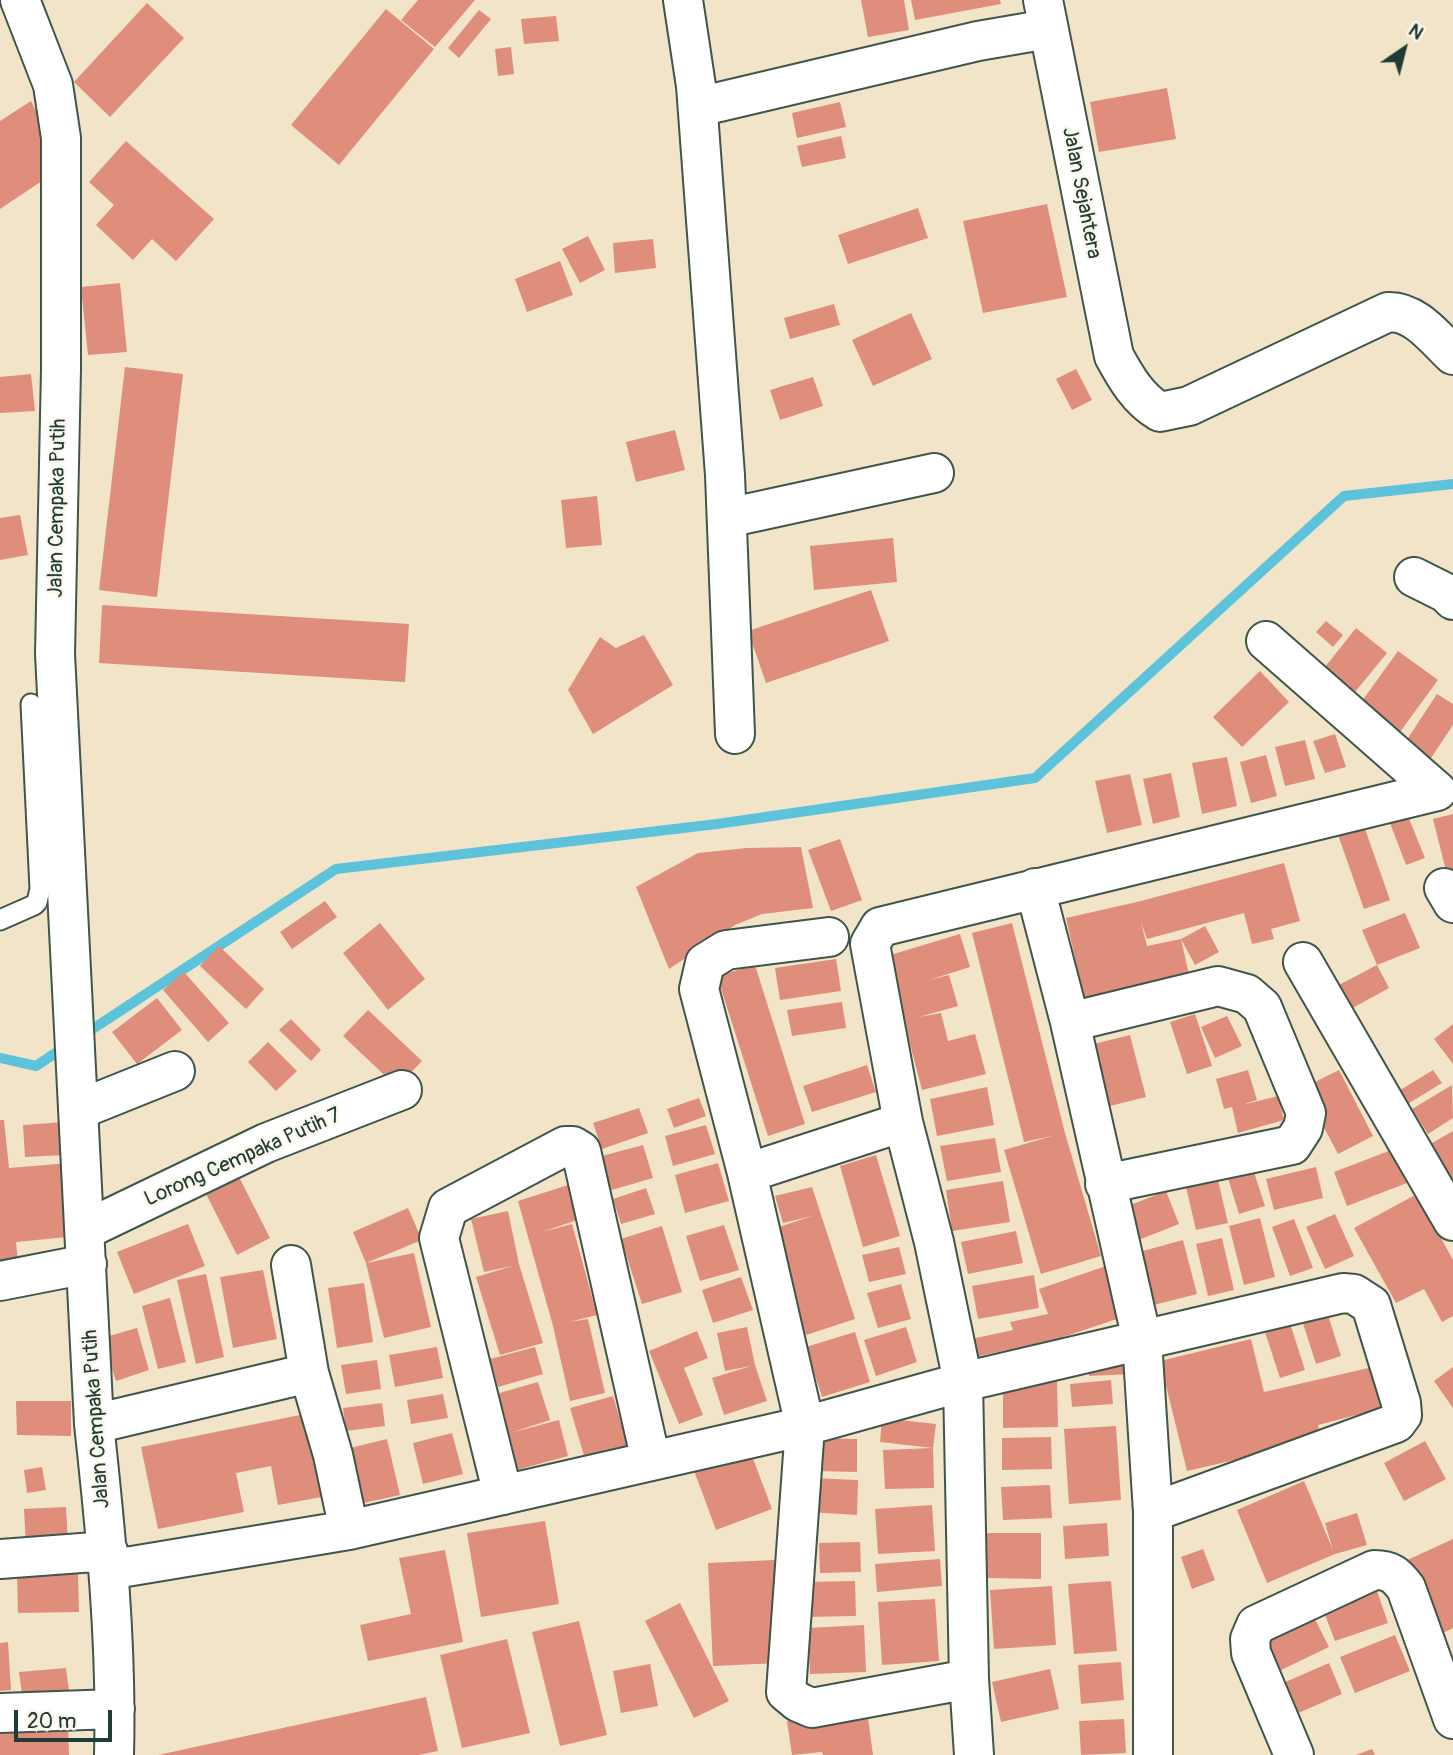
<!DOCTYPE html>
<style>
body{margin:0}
#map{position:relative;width:1453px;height:1755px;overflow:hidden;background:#f2e4c9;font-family:Pangolin,sans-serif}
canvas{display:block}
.north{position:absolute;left:1369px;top:14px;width:70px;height:70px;-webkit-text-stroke:5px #fbf7ec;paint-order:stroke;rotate:35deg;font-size:19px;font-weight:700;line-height:28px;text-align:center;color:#1f3d34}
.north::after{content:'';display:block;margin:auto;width:24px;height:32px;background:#1f3d34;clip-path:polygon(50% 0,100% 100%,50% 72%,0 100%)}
.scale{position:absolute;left:14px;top:1710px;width:98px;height:32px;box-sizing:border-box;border:4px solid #1f3d34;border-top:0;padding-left:9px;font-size:21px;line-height:24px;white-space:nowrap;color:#1f3d34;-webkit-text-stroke:5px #fbf7ec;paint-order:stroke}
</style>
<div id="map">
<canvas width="1453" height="1755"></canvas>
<div class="north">N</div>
<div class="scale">20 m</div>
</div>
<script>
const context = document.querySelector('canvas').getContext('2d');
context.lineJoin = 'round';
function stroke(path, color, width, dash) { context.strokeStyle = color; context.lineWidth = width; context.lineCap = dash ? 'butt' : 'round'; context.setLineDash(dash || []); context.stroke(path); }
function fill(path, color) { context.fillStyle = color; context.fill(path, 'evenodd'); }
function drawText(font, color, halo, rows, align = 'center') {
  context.font = font + ' Pangolin,sans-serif'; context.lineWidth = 5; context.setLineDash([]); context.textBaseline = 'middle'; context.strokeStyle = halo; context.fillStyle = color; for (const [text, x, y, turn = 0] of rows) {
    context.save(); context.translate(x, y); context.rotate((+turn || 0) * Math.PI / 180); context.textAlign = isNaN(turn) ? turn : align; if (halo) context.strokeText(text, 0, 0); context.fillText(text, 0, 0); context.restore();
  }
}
stroke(new Path2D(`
 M85,1034L336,869L717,824L1035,778L1344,496L1453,484
 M0,1058L36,1066L66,1046`), '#5cc3da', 10);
fill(new Path2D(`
 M418,0H475L435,47L401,20Z
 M861,0H904L909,30L868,37Z
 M911,0H1000L1001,4L915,20Z
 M147,3L184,38L110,117L74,82Z
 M386,9L434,49L339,165L291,125Z
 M479,10L491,19L459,58L448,48Z
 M556,16L559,41L524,44L521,19Z
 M511,47L514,74L498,76L495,49Z
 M1167,88L1176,139L1099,152L1090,102Z
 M31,101L46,132L45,179L0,209V121Z
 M840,102L846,127L797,138L792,113Z
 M841,136L846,158L802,167L797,146Z
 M126,141L214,219L176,261L152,239L133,260L96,225L114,205L89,182Z
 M1047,204L1067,297L983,313L963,221Z
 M918,208L928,238L848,264L838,235Z
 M588,236L605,270L580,283L562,249Z
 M653,239L656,268L615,273L613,243Z
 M560,261L573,295L527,312L515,279Z
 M120,283L127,352L88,355L81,287Z
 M834,304L840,325L790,339L784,318Z
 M911,313L932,359L873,386L852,340Z
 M125,367L183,374L157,597L99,590Z
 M1076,369L1092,400L1072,410L1056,379Z
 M31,374L35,411L0,413V377Z
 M813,377L823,406L780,420L770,390Z
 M675,430L685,470L636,482L626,442Z
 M597,496L602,545L566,548L561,500Z
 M20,515L28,555L0,560V518Z
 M893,538L897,582L814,590L810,546Z
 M871,590L889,641L766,683L748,631Z
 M102,605L409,624L405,682L99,663Z
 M1326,621L1343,635L1333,647L1316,632Z
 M1356,628L1387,653L1355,692L1325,667Z
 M644,635L673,685L593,734L568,690L600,637L616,648Z
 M1398,651L1438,680L1397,736L1357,708Z
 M1260,671L1289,702L1242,747L1213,717Z
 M1437,694L1453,704V725L1427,764L1402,747Z
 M1335,734L1346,767L1325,773L1313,741Z
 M1305,740L1315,779L1285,786L1275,747Z
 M1266,755L1277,796L1251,803L1240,762Z
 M1227,757L1237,806L1202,814L1192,763Z
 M1171,773L1180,817L1153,824L1143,779Z
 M1130,774L1142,825L1107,833L1095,781Z
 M1453,814V869L1446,871L1433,819Z
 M1408,816L1425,858L1406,865L1390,823Z
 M1363,823L1390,900L1364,909L1337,832Z
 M840,839L862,900L831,911L808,850Z
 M801,847L813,908L762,914L735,925L669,969L636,887L698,853L747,848Z
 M1284,863L1300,921L1271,929L1274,939L1252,944L1244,913L1147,939L1141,922L1147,946L1181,939L1205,926L1219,952L1195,965L1181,939L1190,979L1085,1002L1066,918L1137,902Z
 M325,901L337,917L292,949L280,932Z
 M1405,913L1420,948L1377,965L1362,930Z
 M380,923L425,979L388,1010L343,953Z
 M1012,923L1065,1133L1101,1256L1041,1274L1004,1150L1052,1136L1024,1142L972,933Z
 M960,934L970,967L929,980L949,975L958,1006L919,1017L941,1013L948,1041L975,1034L986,1074L922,1090L887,956Z
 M219,946L264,989L246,1009L200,966Z
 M836,959L841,991L780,1000L775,968Z
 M755,965L805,1124L768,1136L717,976Z
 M1377,965L1389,988L1349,1010L1337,986Z
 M184,972L229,1023L208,1042L163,990Z
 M157,998L182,1030L137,1064L112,1032Z
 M842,1002L846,1028L792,1036L787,1010Z
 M368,1010L422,1061L397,1087L343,1036Z
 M1195,1014L1212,1066L1187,1074L1170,1022Z
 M1227,1016L1242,1046L1215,1058L1201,1027Z
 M291,1019L321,1050L311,1061L279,1030Z
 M1453,1024V1064L1434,1039Z
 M1130,1035L1146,1097L1106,1107L1090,1045Z
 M268,1042L297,1071L276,1091L248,1062Z
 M867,1065L876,1092L812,1112L803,1086Z
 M1248,1070L1257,1100L1242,1105L1278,1096L1284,1120L1238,1133L1232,1107L1224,1109L1216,1079Z
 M1339,1070L1373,1136L1338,1154L1303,1088Z
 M1433,1070L1442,1083L1401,1108L1392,1095Z
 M1452,1085L1453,1118L1428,1134L1412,1109Z
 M987,1087L994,1125L937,1136L930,1099Z
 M699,1098L706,1116L674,1128L667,1109Z
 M639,1108L648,1133L602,1149L593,1123Z
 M0,1120H4L9,1168L69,1163L77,1236L16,1242L19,1272L0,1273Z
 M64,1122L66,1155L25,1157L23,1125Z
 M706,1125L715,1154L673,1166L665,1136Z
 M1453,1131V1180L1447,1184L1425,1147Z
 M995,1138L1001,1172L947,1181L940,1146Z
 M643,1145L653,1178L608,1191L598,1157Z
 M1394,1149L1407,1183L1347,1206L1334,1172Z
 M876,1155L900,1236L863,1247L840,1166Z
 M718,1163L729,1201L685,1213L675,1175Z
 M1252,1166L1265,1206L1239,1214L1227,1175Z
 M1316,1167L1323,1198L1274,1210L1266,1179Z
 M239,1177L270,1238L237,1255L206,1194Z
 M1218,1180L1228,1223L1196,1230L1186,1187Z
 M1003,1181L1010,1222L952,1231L946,1190Z
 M568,1185L580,1219L542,1232L572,1224L597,1315L569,1322L588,1319L605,1393L570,1401L553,1326L518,1201Z
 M812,1187L855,1319L806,1335L770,1230L812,1216L783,1223L775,1196Z
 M646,1188L655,1214L621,1224L613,1199Z
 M1166,1191L1179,1224L1136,1241L1123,1208Z
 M1417,1194L1453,1260V1316L1442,1322L1424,1289L1396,1303L1354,1228Z
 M408,1208L422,1240L366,1263L353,1232Z
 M508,1211L519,1264L543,1343L500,1355L476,1277L512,1266L484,1272L471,1219Z
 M1335,1214L1354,1256L1325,1269L1306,1227Z
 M1260,1218L1275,1277L1244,1285L1229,1226Z
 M1294,1219L1313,1268L1290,1276L1272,1227Z
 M188,1224L205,1266L134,1294L117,1252Z
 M724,1225L739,1270L700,1281L686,1236Z
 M662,1226L682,1292L642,1304L621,1239Z
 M1016,1231L1023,1263L968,1274L961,1242Z
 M1222,1238L1234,1290L1208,1296L1196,1244Z
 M1183,1240L1197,1294L1146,1307L1132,1254Z
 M899,1247L906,1274L869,1282L862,1255Z
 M414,1253L431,1327L384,1338L366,1263Z
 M1106,1266L1123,1317L1057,1339L975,1357L971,1339L1013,1330L1010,1322L1048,1314L1039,1289Z
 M263,1270L277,1339L233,1348L220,1277Z
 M206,1274L224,1357L196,1364L177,1280Z
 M1034,1275L1039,1308L978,1319L972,1286Z
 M741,1277L753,1310L713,1323L702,1290Z
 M364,1283L373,1342L337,1348L328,1288Z
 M901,1284L911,1319L878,1328L867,1293Z
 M170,1298L186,1362L158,1369L142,1306Z
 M1326,1309L1341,1356L1316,1364L1301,1317Z
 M1287,1314L1305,1370L1280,1378L1262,1323Z
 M747,1327L755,1365L767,1401L724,1415L712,1378L751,1366L725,1371L717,1333Z
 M906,1327L917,1362L876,1376L864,1340Z
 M137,1328L149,1370L116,1381L102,1338Z
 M697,1331L708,1358L684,1368L703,1415L679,1424L649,1351Z
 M855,1332L870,1382L822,1397L806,1347Z
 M1251,1339L1264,1392L1373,1367L1383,1408L1318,1425L1321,1440L1187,1471L1160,1361Z
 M437,1347L443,1378L395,1387L389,1355Z
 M535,1347L543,1374L498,1387L490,1359Z
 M377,1360L381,1389L346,1394L341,1365Z
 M1131,1360L1132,1374L1089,1376L1088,1362Z
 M1453,1367V1408L1434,1381Z
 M1111,1380L1113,1404L1072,1407L1070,1384Z
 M538,1382L550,1420L510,1433L559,1420L568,1456L513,1471L496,1394Z
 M1057,1382L1058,1427L1003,1428V1383Z
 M443,1394L448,1418L411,1424L407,1400Z
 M613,1396L628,1446L585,1459L570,1408Z
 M16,1401H71V1436L17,1435Z
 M382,1403L385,1426L346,1431L343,1408Z
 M305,1414L322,1497L278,1505L271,1466L236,1473L244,1512L158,1529L141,1447Z
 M882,1418L936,1424L933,1448L880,1442Z
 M1116,1426L1121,1500L1069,1504L1064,1429Z
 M452,1433L463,1474L423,1484L413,1443Z
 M1051,1437L1052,1469L1002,1470V1438Z
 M816,1438L857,1439V1472L815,1471Z
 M387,1439L400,1495L359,1504L346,1449Z
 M1425,1441L1446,1479L1404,1501L1384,1463Z
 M749,1448L772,1509L716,1530L693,1468Z
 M933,1448L934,1488L885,1489L883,1450Z
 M42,1467L46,1490L27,1493L24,1470Z
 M811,1478L858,1480L857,1515L809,1512Z
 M1304,1481L1333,1550L1325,1523L1357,1513L1367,1545L1335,1554L1267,1583L1237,1510Z
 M1050,1485L1052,1518L1003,1520L1001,1487Z
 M932,1505L935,1551L878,1554L875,1509Z
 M66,1507L68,1543L26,1545L24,1509Z
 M545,1521L559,1604L481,1617L467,1533Z
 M1107,1523L1109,1556L1065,1559L1063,1526Z
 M987,1533H1041V1579L987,1578Z
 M1453,1539V1628L1439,1635L1403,1562Z
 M860,1542L861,1572L820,1573L819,1543Z
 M1203,1549L1215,1580L1192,1589L1181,1557Z
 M445,1550L463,1642L368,1661L360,1625L411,1614L399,1558Z
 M940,1559L942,1586L877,1592L875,1564Z
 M774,1560L779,1663L713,1666L708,1563Z
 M78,1573L79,1612L18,1613L17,1574Z
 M855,1581L856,1616L806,1617L805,1582Z
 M1111,1581L1117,1651L1074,1654L1068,1584Z
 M1052,1586L1056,1645L994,1649L990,1590Z
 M1376,1588L1388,1623L1335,1641L1322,1607Z
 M935,1599L939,1661L882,1665L878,1602Z
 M680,1603L729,1701L694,1718L645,1621Z
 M1313,1615L1329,1647L1277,1672L1261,1639Z
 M579,1621L607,1735L560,1746L532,1632Z
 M864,1625L866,1672L810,1674L808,1628Z
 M1395,1635L1410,1671L1355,1693L1340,1657Z
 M507,1639L530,1733L462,1748L440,1655Z
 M8,1642L11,1690L0,1691V1643Z
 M1121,1662L1124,1700L1081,1704L1078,1665Z
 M1329,1663L1342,1694L1296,1714L1283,1683Z
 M650,1664L658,1706L621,1713L613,1671Z
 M66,1668L69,1690L22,1694L19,1672Z
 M1050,1669L1059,1709L1001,1722L992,1682Z
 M426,1697L438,1751L419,1755H158Z
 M867,1711L873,1755H823L822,1752L792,1755L787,1721Z
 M1124,1719L1126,1753L1081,1755L1079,1721Z
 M0,1721H68L69,1755H0Z
 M1372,1749L1375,1755H1356Z`), '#df8e7c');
const service = new Path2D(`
 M0,920L34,905L37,902L40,889L31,704`);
const minor = new Path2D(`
 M20,0L53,85L61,138V369L55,654L94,1424C106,1534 117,1644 114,1755
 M683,0L696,86L725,475L735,734
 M1043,0L1114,356C1126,378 1138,399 1160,412L1189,406L1388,312C1415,311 1434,337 1453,355
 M698,107L978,41L1048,29
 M727,518L934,473
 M1414,577L1446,593L1453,600
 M1035,888L1070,1022L1142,1340L1153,1512V1755
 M1444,888L1453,903
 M829,937L726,950L705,963L699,989L747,1173L805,1426L786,1692L798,1702L812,1708L969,1679
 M1303,962L1453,1221
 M1070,1022L1218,986L1247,994L1262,1007L1306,1113L1303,1128L1292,1145L1105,1184
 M78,1110L175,1071
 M747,1173L903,1122
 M85,1230L266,1143L402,1090
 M291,1265L309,1373
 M0,1281L87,1264
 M94,1424L309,1373L333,1455L349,1530
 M503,1495L439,1238L448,1208L565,1146H573L581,1151L651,1461
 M0,1559L108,1551
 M108,1570L349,1530L805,1426L963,1382L1343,1293L1354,1294L1371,1305L1401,1403L1402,1415L1396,1423L1153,1512
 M0,1713L115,1709
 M974,1755L969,1679L963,1382L934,1242L903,1122L870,944L880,927L1437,791L1266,641
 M1294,1755L1251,1653L1250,1639L1256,1625L1374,1570C1391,1570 1396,1575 1406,1588L1453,1719`);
stroke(service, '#3f564a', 23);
stroke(minor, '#3f564a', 42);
stroke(service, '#fff', 19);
stroke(minor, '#fff', 38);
drawText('21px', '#1f3d34', '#fbf7ec', [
 ["Jalan Sejahtera",1081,193,79],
 ["Jalan Cempaka Putih",58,508,-89],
 ["Lorong Cempaka Putih 7",243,1158,-24],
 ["Jalan Cempaka Putih",97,1419,-94]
]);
</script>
